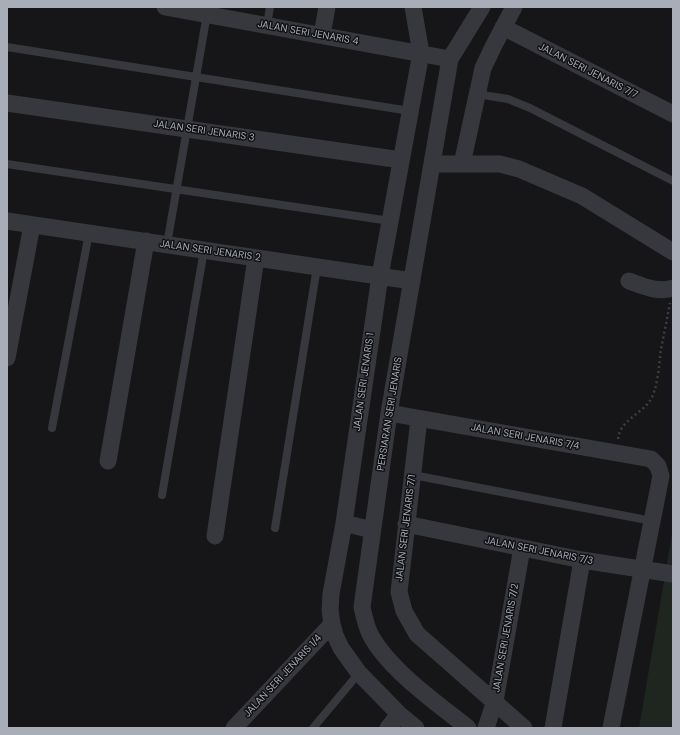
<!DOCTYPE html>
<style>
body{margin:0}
#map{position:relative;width:680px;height:735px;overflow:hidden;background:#161618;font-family:"DM Sans",sans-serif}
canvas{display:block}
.frame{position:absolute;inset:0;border:8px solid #a8adb8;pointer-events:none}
</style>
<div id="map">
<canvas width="680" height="735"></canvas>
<div class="frame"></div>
</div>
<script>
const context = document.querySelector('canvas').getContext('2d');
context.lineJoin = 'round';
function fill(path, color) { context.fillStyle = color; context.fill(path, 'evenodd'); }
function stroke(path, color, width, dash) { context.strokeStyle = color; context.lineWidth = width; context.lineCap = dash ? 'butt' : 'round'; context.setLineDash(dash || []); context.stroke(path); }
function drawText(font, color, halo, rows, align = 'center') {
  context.font = font + ' "DM Sans",sans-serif'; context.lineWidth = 3; context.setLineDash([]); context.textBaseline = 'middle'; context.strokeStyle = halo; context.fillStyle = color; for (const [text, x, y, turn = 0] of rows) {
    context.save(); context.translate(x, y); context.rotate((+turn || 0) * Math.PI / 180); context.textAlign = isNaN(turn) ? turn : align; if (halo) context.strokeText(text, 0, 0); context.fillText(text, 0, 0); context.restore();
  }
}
fill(new Path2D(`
 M673,528V728H639Z`), '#1e261f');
stroke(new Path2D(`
 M618,439C620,421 639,415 649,402C658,391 659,363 661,349C664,334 667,319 670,303`), '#3d3f44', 2.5, [2, 3]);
stroke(new Path2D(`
 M267,25L270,7
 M7,47L410,111
 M477,94L508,99L530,108L673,181
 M7,164L390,221
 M167,244L207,14
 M52,428L89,233
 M413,475L652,521
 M162,495L204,250
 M275,528L317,267
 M313,728L359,673`), '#37383d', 8);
stroke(new Path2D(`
 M165,7L450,59
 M413,7L421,53L380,276L344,523L331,594L330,610L332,624L335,635L341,648L351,662L359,673L399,714L416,728
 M503,27L673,114
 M322,35L327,7
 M7,103L401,160
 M433,164H500L519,169L582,196L673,252
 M462,164L483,68L494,45L514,7
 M7,221L412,281
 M629,281C643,286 658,293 673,288
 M7,358L32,225
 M389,413L651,459L658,466L661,476L611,728
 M419,419L399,592L404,611L417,634L524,728
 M108,461L146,241
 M344,523L372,530
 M406,524L582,560L673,574
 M215,536L256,258
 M234,728L332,624
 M388,728L399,714
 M468,728C437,703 388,669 370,634C366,626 364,616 362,607L389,413L450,59L482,7
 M486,728L495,701L522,548
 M553,728L582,560`), '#37383d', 17);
drawText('10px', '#a8adb8', '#111113', [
 ["JALAN SERI JENARIS 4",308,33,10],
 ["JALAN SERI JENARIS 7/7",588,71,27],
 ["JALAN SERI JENARIS 3",204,131,8],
 ["JALAN SERI JENARIS 2",210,251,8],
 ["JALAN SERI JENARIS 1",364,382,-82],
 ["PERSIARAN SERI JENARIS",390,414,-81],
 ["JALAN SERI JENARIS 7/4",525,437,10],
 ["JALAN SERI JENARIS 7/1",406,528,-83],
 ["JALAN SERI JENARIS 7/3",539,551,11],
 ["JALAN SERI JENARIS 7/2",506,638,-80],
 ["JALAN SERI JENARIS 1/4",283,676,-47]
]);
</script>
